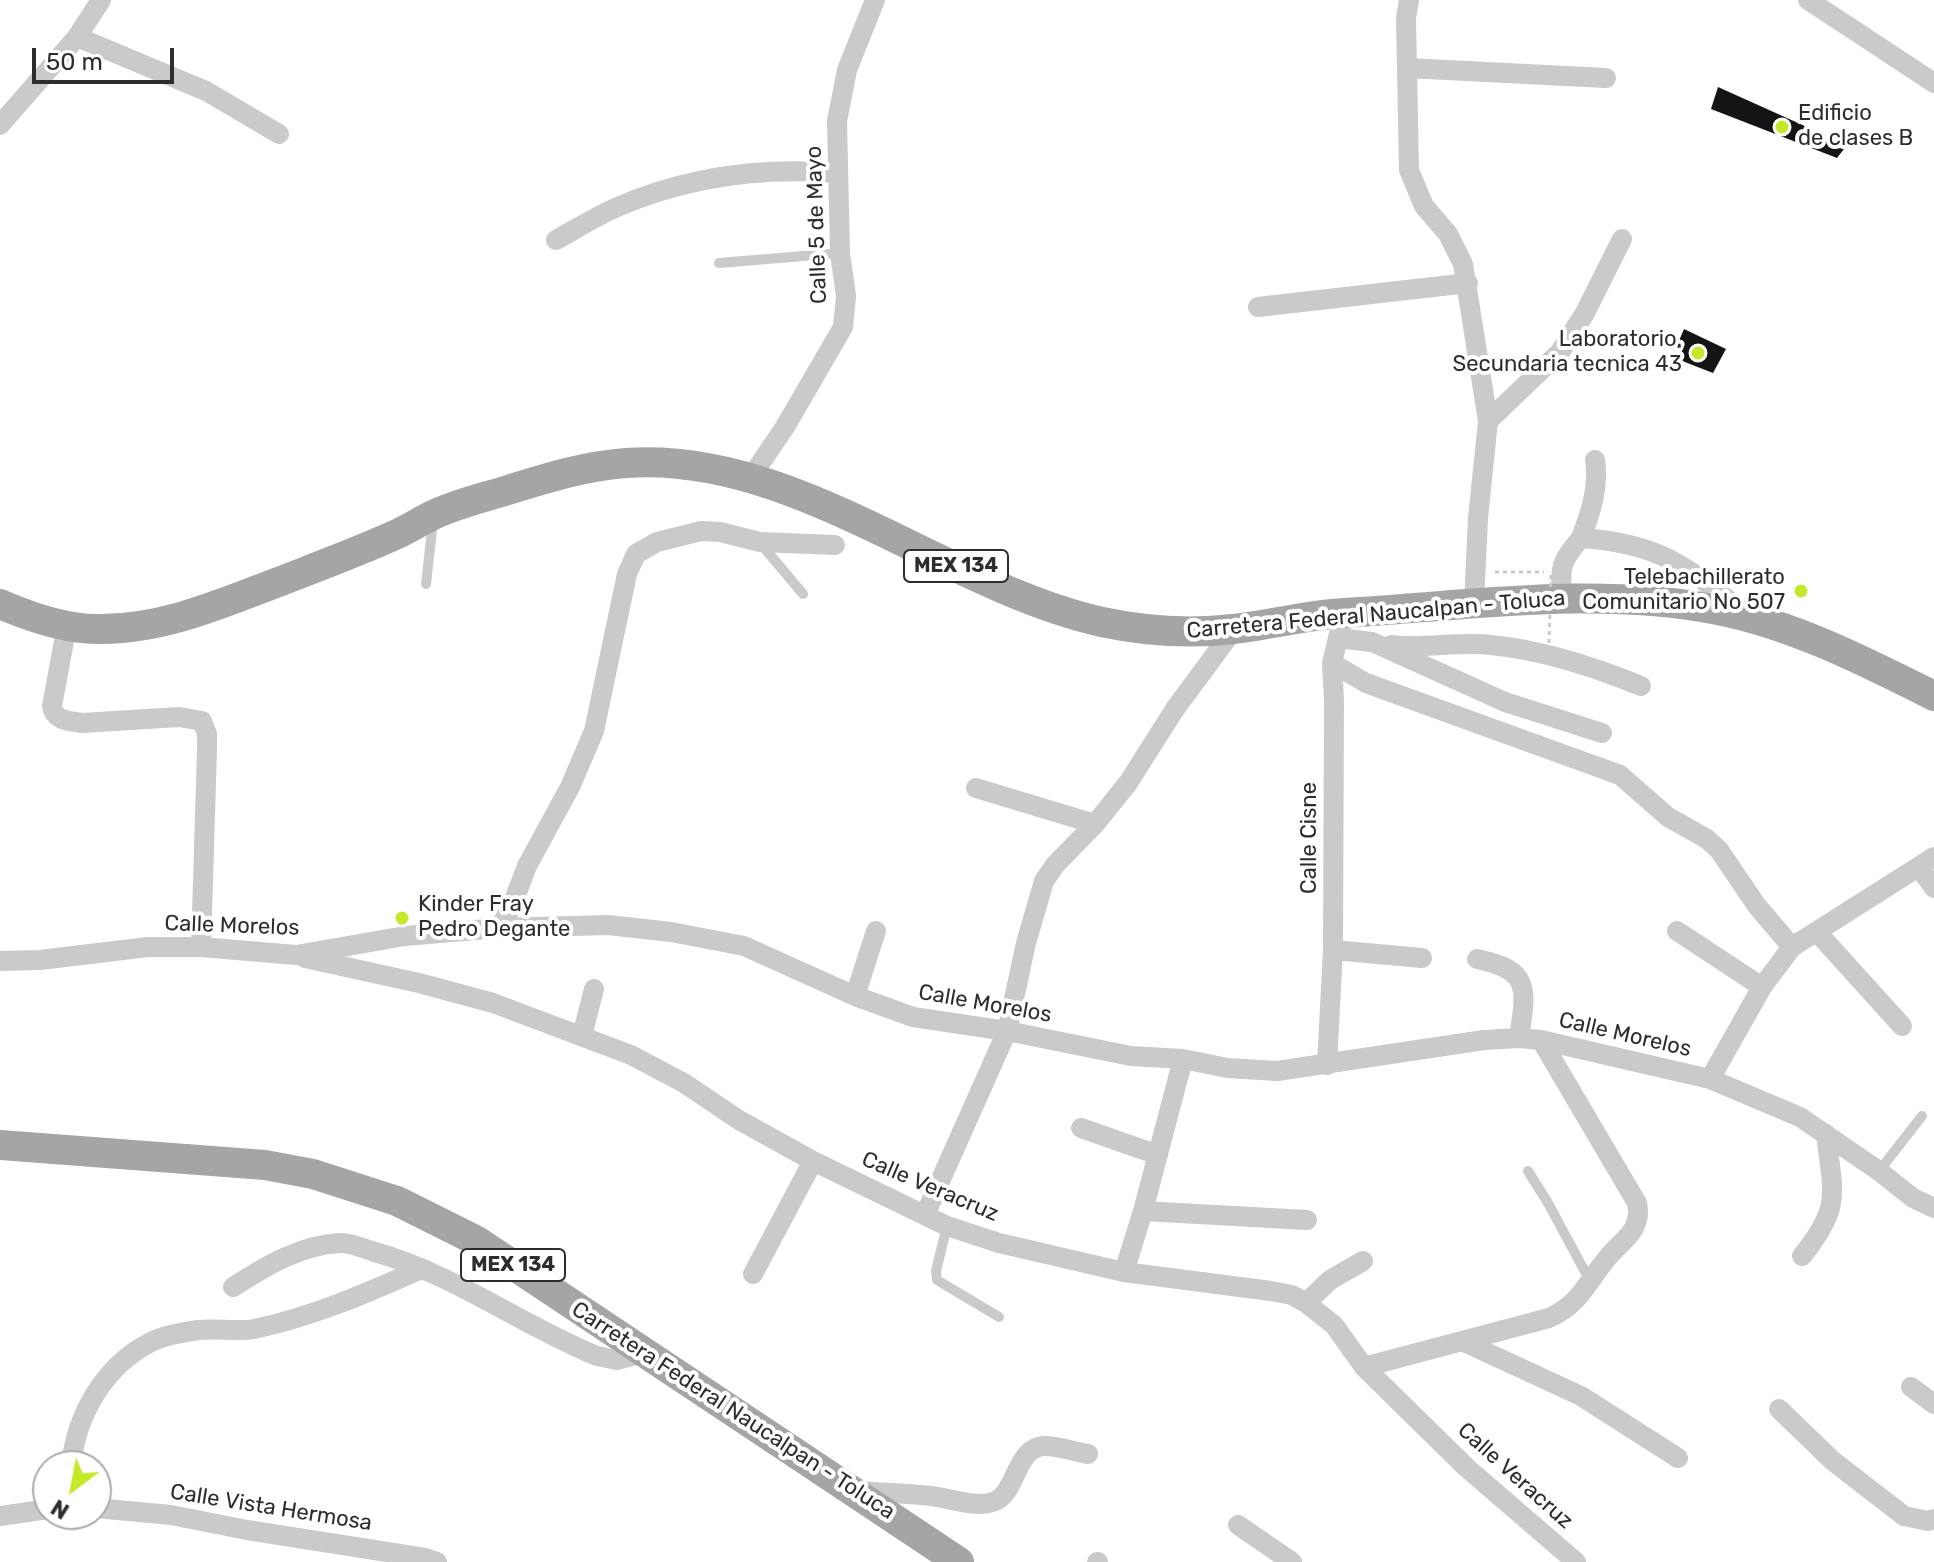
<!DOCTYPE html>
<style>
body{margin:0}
#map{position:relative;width:1934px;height:1562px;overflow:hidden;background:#fff;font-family:Rubik,sans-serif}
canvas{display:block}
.north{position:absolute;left:32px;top:1450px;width:80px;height:80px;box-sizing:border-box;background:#fff;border:2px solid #ababab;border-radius:50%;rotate:212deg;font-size:22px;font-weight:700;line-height:32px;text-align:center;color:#2d2d2d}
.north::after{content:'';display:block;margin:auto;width:28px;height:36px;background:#c3e929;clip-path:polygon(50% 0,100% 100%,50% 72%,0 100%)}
.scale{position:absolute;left:32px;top:48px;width:142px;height:36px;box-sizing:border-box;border:4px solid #2d2d2d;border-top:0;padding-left:10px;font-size:24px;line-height:28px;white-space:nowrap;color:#2d2d2d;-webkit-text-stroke:6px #fff;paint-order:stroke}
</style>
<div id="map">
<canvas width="1934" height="1562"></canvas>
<div class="north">N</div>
<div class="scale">50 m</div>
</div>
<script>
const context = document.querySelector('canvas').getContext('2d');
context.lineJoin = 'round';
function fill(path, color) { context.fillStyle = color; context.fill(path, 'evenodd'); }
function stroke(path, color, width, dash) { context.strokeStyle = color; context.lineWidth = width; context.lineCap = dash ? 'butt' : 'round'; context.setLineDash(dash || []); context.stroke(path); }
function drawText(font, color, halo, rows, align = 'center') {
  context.font = font + ' Rubik,sans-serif'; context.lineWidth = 8; context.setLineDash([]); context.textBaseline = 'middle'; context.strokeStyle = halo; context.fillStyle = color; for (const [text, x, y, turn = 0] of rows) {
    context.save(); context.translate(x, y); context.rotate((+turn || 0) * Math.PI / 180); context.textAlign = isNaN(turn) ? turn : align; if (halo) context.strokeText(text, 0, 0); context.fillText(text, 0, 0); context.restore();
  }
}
fill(new Path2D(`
 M1718,87L1847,145L1837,158L1711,109Z
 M1684,329L1726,349L1713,373L1672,357Z`), '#141414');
stroke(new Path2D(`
 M1495,572H1544`), '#cacaca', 3, [4, 4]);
stroke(new Path2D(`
 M719,263L840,253
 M761,544L803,594
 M426,584L433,521
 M1528,1171L1548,1203L1590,1281
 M1879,1171L1922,1116
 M947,1226L936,1271L937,1280L999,1317`), '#cacaca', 10);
stroke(new Path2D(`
 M1409,0L1406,18L1409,170L1424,206L1448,234L1463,264L1488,421L1478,518L1474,604
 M1808,0L1934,83
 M77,37L206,91L279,134
 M1407,68L1606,78
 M0,125L77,37L101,0
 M556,240C576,229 595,217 615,208C686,177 761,167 837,173
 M1258,307L1468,283
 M1488,421L1560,352L1585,313L1622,239
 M751,477L785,427L843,327L846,296L840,253L837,121L847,70L875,0
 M1581,538C1591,511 1599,489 1595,460
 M1562,599C1560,567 1560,562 1581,538C1658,543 1686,565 1744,613
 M67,625L52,706C54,721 70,721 82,723L179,717L202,721L207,734V749L201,947
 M1338,638L1372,642L1505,702L1602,733
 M1391,645C1425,649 1458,641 1491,645C1543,650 1592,666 1641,686
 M1332,663L1366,683L1620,775L1668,817L1707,839L1719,850L1757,906L1792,947
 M976,788L1095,824
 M1919,867L1934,888
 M499,928L511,908L527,866L570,787L594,731L627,574L636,554L657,542L701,531L720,532L760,542L835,545
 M1677,931L1762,987
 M1817,932L1902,1026
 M1333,950L1422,958
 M305,958L419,983L493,1003L631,1055L684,1083L739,1120L813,1161L947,1226L999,1243L1124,1272L1271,1291L1292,1295L1306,1303L1334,1325L1364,1367L1467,1468L1576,1562
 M1477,959C1532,970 1526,990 1519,1038
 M0,961L40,960L148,947H201L296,955L405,936L499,928L608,925L671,932L744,946L855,996L913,1017L1007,1031L1131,1056L1183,1059L1227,1068L1277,1071L1484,1040L1519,1038L1541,1040L1710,1079L1800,1117L1879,1171L1913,1198L1934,1208
 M855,996L876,931
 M582,1036L594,989
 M1327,1065L1333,950L1334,700L1332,663L1344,613
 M1710,1079L1762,987L1792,947L1934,857
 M1081,1128L1158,1155
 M1143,1211L1307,1220
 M925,1215L1007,1031L1026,943L1044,881L1055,865L1095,824L1128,783L1175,709L1234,629
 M1802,1256C1842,1206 1833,1194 1826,1134
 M1124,1272L1143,1211L1183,1059
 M753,1274L813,1161
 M233,1287C266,1266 300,1245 340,1243C351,1242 364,1249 375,1252C454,1274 521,1325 597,1356L617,1360L642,1353
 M1306,1303L1330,1280L1363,1261
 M1464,1342L1581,1396L1678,1458
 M1364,1367L1549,1318C1582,1303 1587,1281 1609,1256C1617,1246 1628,1239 1634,1228C1638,1219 1639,1213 1637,1203L1541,1040
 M1911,1387L1934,1404
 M1779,1409L1833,1461L1904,1516L1928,1521L1934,1519
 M71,1466C76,1415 104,1366 151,1342C164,1335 184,1332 198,1330C216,1328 236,1332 254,1329C312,1317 367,1293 421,1269
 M856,1491C881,1493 906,1493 931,1496C949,1498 975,1508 993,1502C1017,1495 1015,1446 1045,1446C1059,1446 1075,1452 1088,1454
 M96,1508L171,1515L247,1530L425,1558L437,1562
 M0,1516L48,1509
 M1238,1525L1292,1562
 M1097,1562H1098`), '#cacaca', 20);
stroke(new Path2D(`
 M0,604C30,617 64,629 97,629C159,630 216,606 273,584C314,568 355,553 395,535C408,529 419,522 431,516C455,504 482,498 508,490C547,478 585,466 626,463C794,451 943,586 1102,622C1144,631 1191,634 1234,629C1270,625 1307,615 1344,613C1468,606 1595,586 1718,610C1794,625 1866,662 1934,696
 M0,1145L265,1165L313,1174L397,1201L477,1241L959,1562`), '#a5a5a5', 30);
stroke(new Path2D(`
 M1549,643L1551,572`), '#cacaca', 3, [4, 4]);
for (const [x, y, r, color] of [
 [1782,127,8,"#c3e929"],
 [1698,353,8,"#c3e929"],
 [1801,591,8,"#c3e929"],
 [402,918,8,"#c3e929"]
]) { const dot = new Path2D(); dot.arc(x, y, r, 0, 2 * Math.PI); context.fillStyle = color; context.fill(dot); stroke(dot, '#fff', 3); }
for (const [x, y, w] of [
 [956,566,104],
 [513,1265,104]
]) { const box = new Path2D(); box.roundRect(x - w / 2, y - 16, w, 32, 6); context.fillStyle = '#fff'; context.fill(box); stroke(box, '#2d2d2d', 2); }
drawText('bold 20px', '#2d2d2d', null, [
 ["MEX 134",956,566],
 ["MEX 134",513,1265]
]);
drawText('22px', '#2d2d2d', '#fff', [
 ["Edificio",1798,114],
 ["de clases B",1798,139],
 ["Laboratorio,",1682,340,"right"],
 ["Secundaria tecnica 43",1682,365,"right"],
 ["Telebachillerato",1785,578,"right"],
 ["Comunitario No 507",1785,603,"right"],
 ["Kinder Fray",418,905],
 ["Pedro Degante",418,930]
], 'left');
drawText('22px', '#2d2d2d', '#fff', [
 ["Calle 5 de Mayo",817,225,-92],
 ["Carretera Federal Naucalpan - Toluca",1376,615,-5],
 ["Calle Cisne",1310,838,-90],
 ["Calle Morelos",232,926,2],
 ["Calle Morelos",985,1004,10],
 ["Calle Morelos",1625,1035,13],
 ["Calle Veracruz",930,1187,23],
 ["Carretera Federal Naucalpan - Toluca",733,1411,33],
 ["Calle Veracruz",1515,1476,42],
 ["Calle Vista Hermosa",271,1508,9]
]);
</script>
